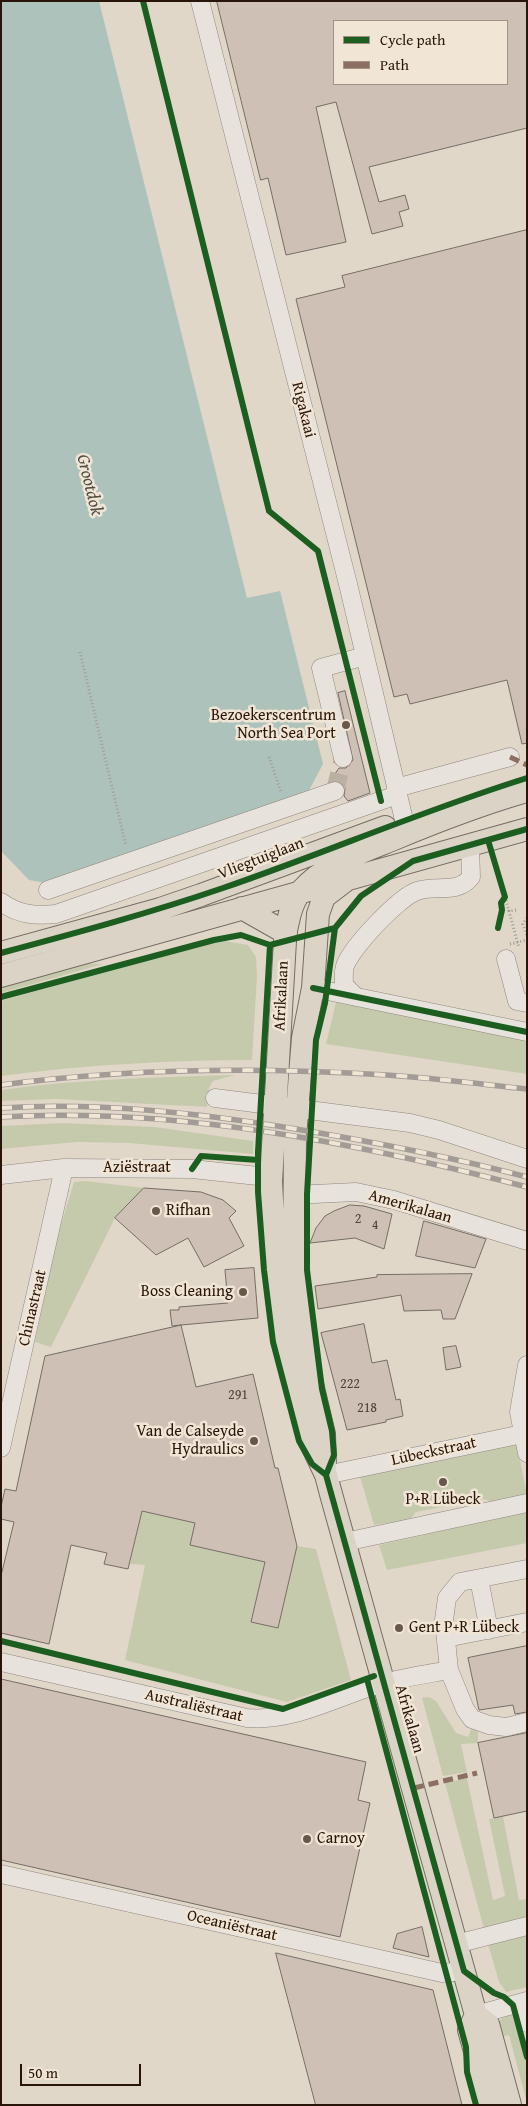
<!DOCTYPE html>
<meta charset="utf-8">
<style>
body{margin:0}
#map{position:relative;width:528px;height:2106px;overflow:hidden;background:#e0d7c9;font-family:"Gentium Book Plus",serif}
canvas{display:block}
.frame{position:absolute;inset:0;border:2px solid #281408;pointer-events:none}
.legend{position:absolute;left:333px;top:20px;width:175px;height:65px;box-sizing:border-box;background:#f1e6d6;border:1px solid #a19284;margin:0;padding:6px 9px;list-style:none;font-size:15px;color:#281408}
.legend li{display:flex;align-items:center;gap:10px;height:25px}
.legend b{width:25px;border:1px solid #a19284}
.scale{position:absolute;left:20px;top:2064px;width:121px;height:22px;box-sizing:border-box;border:2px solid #281408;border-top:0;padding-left:6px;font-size:15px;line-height:18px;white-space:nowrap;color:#281408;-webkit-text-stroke:4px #f1e6d6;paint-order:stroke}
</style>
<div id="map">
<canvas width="528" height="2106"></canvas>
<div class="frame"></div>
<ul class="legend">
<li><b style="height:6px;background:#1b5e20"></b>Cycle path</li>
<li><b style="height:6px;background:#8d6e63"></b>Path</li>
</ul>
<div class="scale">50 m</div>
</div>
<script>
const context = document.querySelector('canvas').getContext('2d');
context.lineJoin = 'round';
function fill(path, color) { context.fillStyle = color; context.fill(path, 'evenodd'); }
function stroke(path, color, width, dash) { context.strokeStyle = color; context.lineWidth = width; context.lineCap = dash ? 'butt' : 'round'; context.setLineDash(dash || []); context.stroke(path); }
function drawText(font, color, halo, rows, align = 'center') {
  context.font = font + ' "Gentium Book Plus",serif'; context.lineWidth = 5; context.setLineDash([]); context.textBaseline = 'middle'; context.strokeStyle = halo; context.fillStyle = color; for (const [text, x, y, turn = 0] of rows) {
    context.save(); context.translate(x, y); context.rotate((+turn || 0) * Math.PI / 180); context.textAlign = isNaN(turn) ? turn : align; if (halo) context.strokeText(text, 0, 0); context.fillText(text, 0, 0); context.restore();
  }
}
fill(new Path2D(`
 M225,941L248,945L256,957L257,976L252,1060C168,1060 85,1065 1,1076V1001L205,944Z
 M83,963L103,964L1,993V985Z
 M336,1002L527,1040V1074L326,1044Z
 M235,1075L213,1081L209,1088L207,1107L56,1099L1,1101V1090C78,1079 157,1077 235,1075Z
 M63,1123L155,1127L253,1141V1154L129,1143L77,1142L1,1149V1126Z
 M86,1181L144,1188L115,1218L51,1347L35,1342L57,1238L74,1182Z
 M516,1441L527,1494L493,1502L483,1499L416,1512L410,1520L374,1525L359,1473L400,1465L404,1468L480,1451Z
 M142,1511L195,1523L191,1545L265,1562L251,1622L278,1628L297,1546L316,1549L351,1680L287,1702L125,1660L145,1565L130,1564Z
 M527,1512V1543L387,1570L379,1545Z
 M429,1697L436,1701L456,1733L468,1737L472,1727L478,1729V1743L461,1744L467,1772L443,1776L422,1698Z
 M467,1778L493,1900L505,1896L489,1819L503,1816L519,1900L527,1899V1919L484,1929L445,1783Z
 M527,1935V1987L506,1992L499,1982L488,1944Z
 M513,2014L527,2065V2103L509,2035L497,2038C496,2023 499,2017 513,2014Z`), '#c6caad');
fill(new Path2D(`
 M1,1H99L247,598L280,591L323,764L306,796L46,883L29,880L1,851Z`), '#adc2ba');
const building = new Path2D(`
 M217,1H527V128L369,167L379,202L405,195L409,209L399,212L403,226L372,234L336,102L316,107L346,242L286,255L268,178L261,180ZM334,21H507V84H334Z
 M527,230V743L522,744L507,680L410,704L407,694L394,697L296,299L345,287L342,276Z
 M345,691L370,793L348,801L344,796L345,788L342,783L337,781H330L339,768H346L353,760L338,693Z
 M144,1188L201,1192L223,1200L236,1211L229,1218L244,1246L204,1267L188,1238L156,1255L115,1218Z
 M350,1205L364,1206L392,1214L384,1249L355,1238L310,1243L316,1228L325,1216L334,1211Z
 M424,1221L486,1239L475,1268L416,1256Z
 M254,1268L258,1318L181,1325L196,1387L253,1374L275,1468H278L297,1546L278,1628L251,1622L265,1562L190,1545L195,1523L142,1511L128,1569L104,1564L107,1553L71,1545L49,1644L1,1633V1576L14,1522L1,1519V1507L5,1489L16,1491L45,1356L181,1325L172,1326L170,1310H179V1307L228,1303L225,1270Z
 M472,1274L455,1319H443L441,1310L404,1311L401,1295L318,1309L315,1286L377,1277V1275Z
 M364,1324L372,1363L387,1360L396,1400L400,1399L403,1416L386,1420V1422L347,1430L321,1333Z
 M456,1346L461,1367L446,1370L443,1348Z
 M527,1646V1712L515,1714L513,1705L479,1710L468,1658Z
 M1,1679L366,1762L358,1800L370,1803L340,1937L1,1860Z
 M527,1733V1811L494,1818L478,1743Z
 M422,1927L429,1957L393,1948L397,1934Z
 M276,1953L433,1990L462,2105H316Z`);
fill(building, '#cfc0b6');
stroke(building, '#756d64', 1);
stroke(new Path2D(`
 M335,791L343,758`), '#bbb0a2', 18, [18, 9]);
const minor = new Path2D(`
 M200,1L348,584L404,820
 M343,758L321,668L365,656
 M396,788L510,757
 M48,890L335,791
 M1,902C19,915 35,916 56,914L397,795
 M506,959L517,1001L527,1003
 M313,988L527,1032
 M356,997L344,985C344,978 343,973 345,966C351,948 399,897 417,891C436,884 457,895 471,877L470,845
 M215,1098L410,1123L439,1130L527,1159
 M1,1175L64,1168L192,1169L258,1176L271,1181
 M293,1195L356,1192L394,1200L527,1241
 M527,1365L519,1412L527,1453
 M1,1448L64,1168
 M326,1475L527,1433
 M345,1542L527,1503
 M527,1569L460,1582L447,1598L444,1620L449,1670L465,1709L472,1719L489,1725L506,1727L527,1722
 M479,1579L489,1630
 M446,1638L527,1622
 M1,1662L247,1718C296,1722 338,1695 384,1683C405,1677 427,1674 449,1670
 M1,1874L442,1973L464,1971
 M456,1944L527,1926
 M521,2003L527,2023
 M476,2015L527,2001`);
const major = new Path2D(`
 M242,908L286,933
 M1,953L160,909L201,895L385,827
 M1,976L527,829
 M325,1466L324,1434L309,1371L294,1274L295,1137L303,1038L313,988L318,914L324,897L345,881
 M476,2015L469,2030L490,2105
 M510,2105L488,2024L476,2015L331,1494L326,1475L308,1437L283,1337L277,1299L271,1181L285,941C286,926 291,902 301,891C325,864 362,852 394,839C437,821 479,805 523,792L527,789`);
stroke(minor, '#8f877e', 19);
stroke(major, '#756d64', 24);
stroke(new Path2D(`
 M80,652L126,846
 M269,757L281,792
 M505,897L509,911
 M516,910L509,911L519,948
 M527,918L523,924L527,936
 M510,944L527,940`), '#a39c96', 3, [1, 2.5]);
stroke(minor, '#e7e2dc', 18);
stroke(major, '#dbd3c6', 22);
const rail = new Path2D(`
 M1,1085C129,1068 259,1067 387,1075C434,1078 480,1084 527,1089
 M1,1108C101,1102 198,1113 296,1129C374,1142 451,1157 527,1177
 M1,1117C177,1107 357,1143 527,1187`);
stroke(rail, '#a39c96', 5.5);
stroke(rail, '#f1e6d6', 4, [11]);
stroke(new Path2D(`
 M510,757L527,765
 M414,1788L477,1773`), '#8d6e63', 5, [10, 5]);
stroke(new Path2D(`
 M143,1L269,511L318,551L381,801
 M488,840L505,897L501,903L502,910L498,928
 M270,945L258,1152V1192L264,1270L273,1342L299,1441L312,1464L326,1475
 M1,953C76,933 150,913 223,888C325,853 424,810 527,778
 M313,988L527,1032
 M1,997L214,940L241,935L270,945L335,928
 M192,1169L201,1156L258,1160
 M326,1475L334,1455L332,1431L322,1389L307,1270V1194L316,1040L325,1003L335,928L361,896L413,861L527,829
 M326,1475L464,1971L494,1993L504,1997L513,2005L527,2057
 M1,1641L283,1709L374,1676
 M367,1679L466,2047L467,2072L476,2105`), '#1b5e20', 6);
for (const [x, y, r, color] of [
 [346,725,5,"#68584c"],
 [156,1211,5,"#68584c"],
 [243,1292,5,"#68584c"],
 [254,1441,5,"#68584c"],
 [443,1482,5,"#68584c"],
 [399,1628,5,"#68584c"],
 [307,1839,5,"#68584c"]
]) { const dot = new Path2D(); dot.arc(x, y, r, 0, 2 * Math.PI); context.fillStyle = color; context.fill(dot); stroke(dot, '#f1e6d6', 2); }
drawText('14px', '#524034', null, [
 ["2",358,1219],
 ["4",375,1225],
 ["222",350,1384],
 ["291",238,1395],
 ["218",367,1408]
]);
drawText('16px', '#281408', '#f1e6d6', [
 ["Rigakaai",303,410,76],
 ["Vliegtuiglaan",261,859,-21],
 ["Afrikalaan",282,996,-87],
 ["Aziëstraat",137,1168],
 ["Amerikalaan",410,1207,16],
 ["Chinastraat",33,1308,-77],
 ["Lübeckstraat",434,1452,-12],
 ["Australiëstraat",194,1706,13],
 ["Afrikalaan",409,1719,74],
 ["Oceaniëstraat",232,1926,13]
]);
drawText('16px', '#281408', '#f1e6d6', [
 ["Bezoekerscentrum",336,716],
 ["North Sea Port",336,734],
 ["Rifhan",166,1211,"left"],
 ["Boss Cleaning",233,1292],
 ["Van de Calseyde",244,1432],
 ["Hydraulics",244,1450],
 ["P+R Lübeck",443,1500,"center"],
 ["Gent P+R Lübeck",409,1628,"left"],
 ["Carnoy",317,1839,"left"]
], 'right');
drawText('italic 18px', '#4f4e44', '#f1e6d6', [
 ["Grootdok",89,485,76]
]);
</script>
